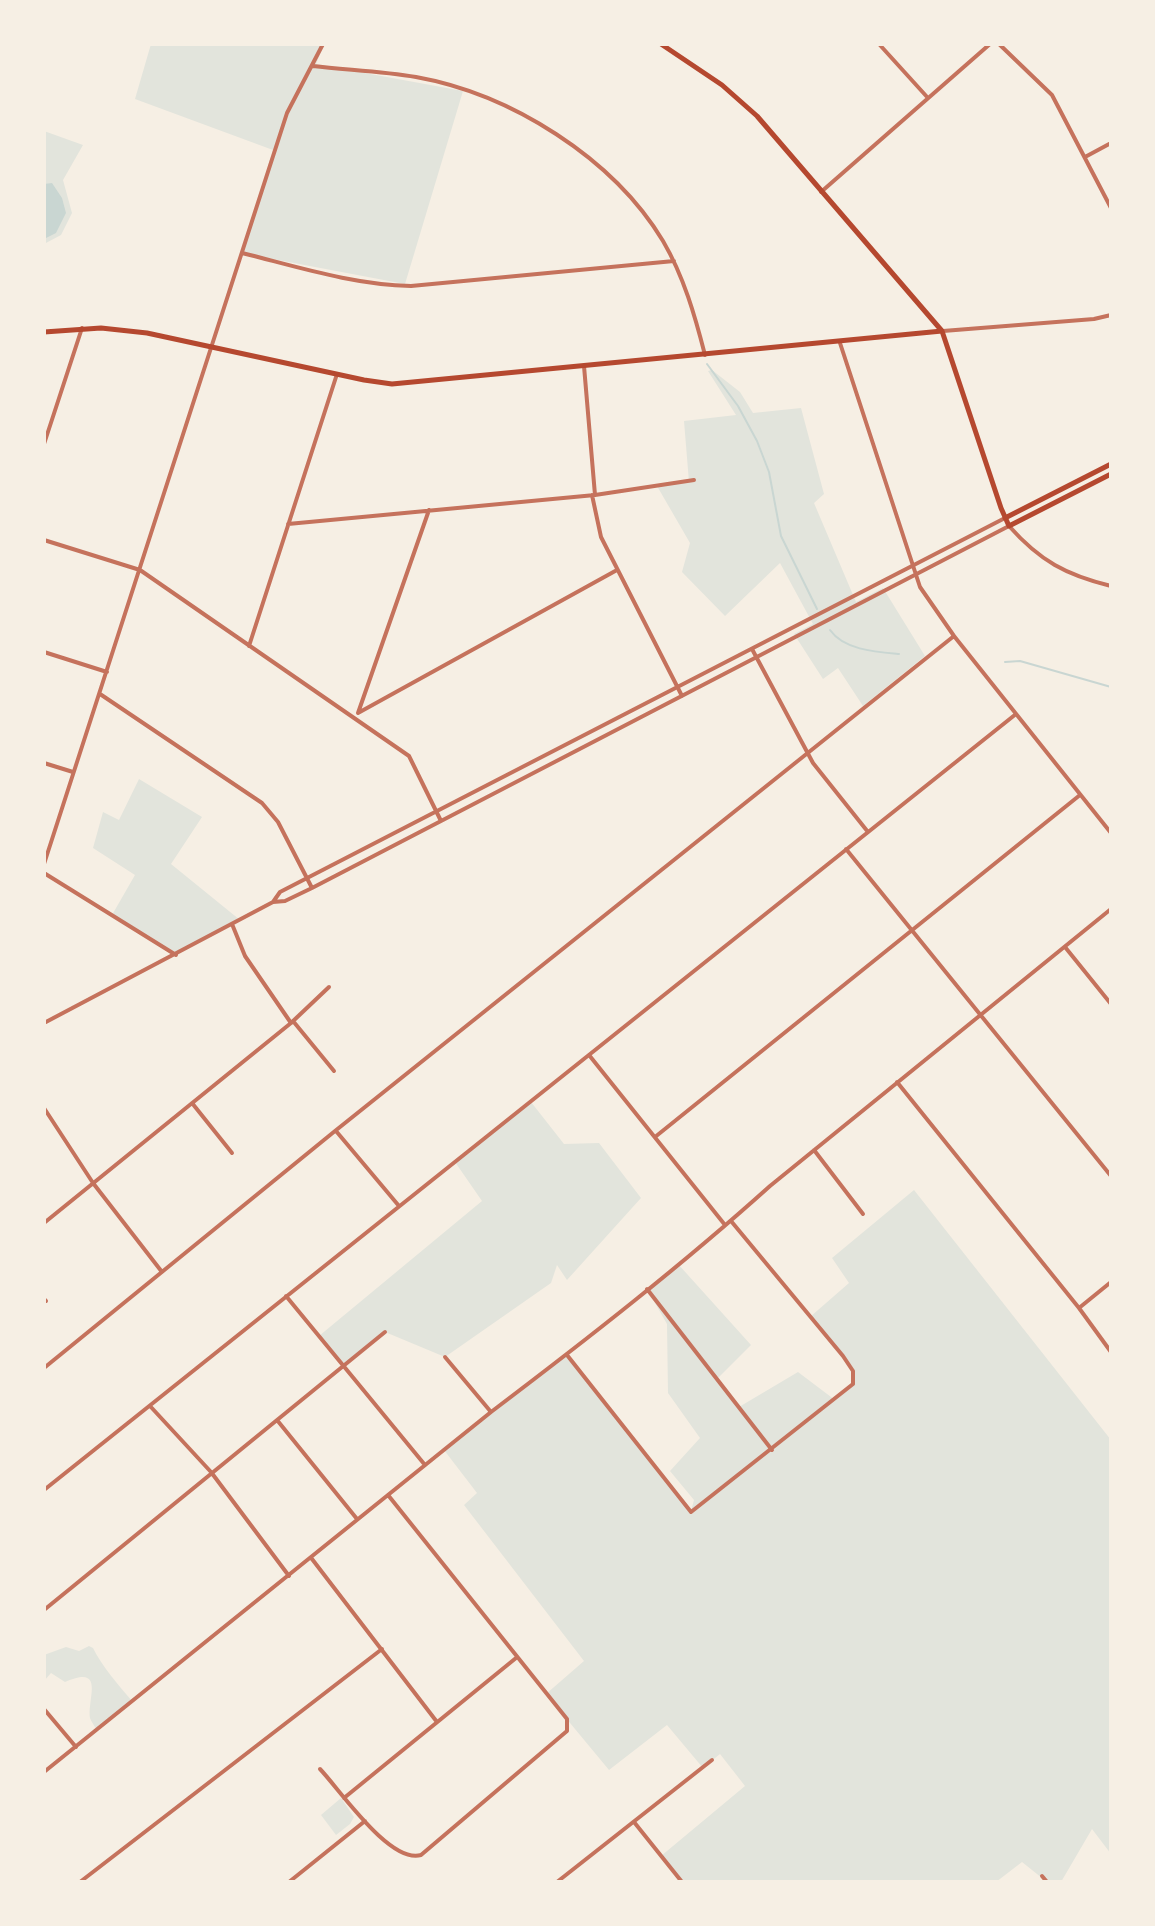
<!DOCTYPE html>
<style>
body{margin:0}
#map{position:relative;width:1155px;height:1926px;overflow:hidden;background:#f6efe4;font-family:Bitter,serif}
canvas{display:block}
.frame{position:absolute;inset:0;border:46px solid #f6efe4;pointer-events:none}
</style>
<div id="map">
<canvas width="1155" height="1926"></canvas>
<div class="frame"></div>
</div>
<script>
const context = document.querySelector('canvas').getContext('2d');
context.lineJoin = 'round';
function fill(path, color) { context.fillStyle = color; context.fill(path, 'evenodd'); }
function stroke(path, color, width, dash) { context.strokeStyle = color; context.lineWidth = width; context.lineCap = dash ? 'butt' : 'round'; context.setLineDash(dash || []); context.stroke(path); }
fill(new Path2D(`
 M151,44H324L316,64L463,91L405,284L241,253L273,150L135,99Z
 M44,131L83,145L63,180L72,213L61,235L44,244Z
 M712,370L740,392L753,413L801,408L824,494L814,503L856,602L883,588L925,656L863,706L838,668L823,679L794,634L813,624L780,563L725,616L682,572L690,543L657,486L689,482L684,421L736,415L708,371Z
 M139,779L202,817L171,864L240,920L176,955L112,915L135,875L93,848L103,812L119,820Z
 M531,1102L564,1144L599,1143L641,1198L567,1280L557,1265L551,1283L445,1357L385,1332L344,1367L319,1336L482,1201L455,1162Z
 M914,1190L1111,1440V1854L1092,1829L1061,1882H1047L1022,1862L996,1882H682L661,1856L745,1786L720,1754L703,1768L667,1725L609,1770L546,1694L584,1661L464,1505L477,1493L444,1450L567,1354L691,1511L694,1500L670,1471L700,1438L668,1393L667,1324L647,1289L678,1264L751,1345L717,1379L739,1407L798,1372L835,1400L850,1388L853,1371L810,1317L849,1283L832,1258Z
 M89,1646L93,1648C101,1665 119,1686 132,1701L97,1730C95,1727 91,1721 90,1718C87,1699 106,1664 65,1682L51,1673L44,1681V1655L66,1647L79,1651Z
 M341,1798L354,1817L350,1824L336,1835L321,1815Z`), '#e2e4dc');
fill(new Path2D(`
 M52,183L62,198L66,213L56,233L44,239V184Z`), '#c9d6d2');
stroke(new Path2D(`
 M707,364L738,406L757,441L769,472L781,536L817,609
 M830,630C844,650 876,652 899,654
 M1005,662L1020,661L1111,687`), '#c9d6d2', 2);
stroke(new Path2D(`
 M879,44L928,98
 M999,44L1052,95L1111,208
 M313,66C347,70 382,71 416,77C511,94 613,158 663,241C684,277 695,316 705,355
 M1085,157L1111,143
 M821,192L990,44
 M242,253C298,267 354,285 411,286L674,261
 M943,331L1094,319L1111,315
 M840,343L920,587L954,636L1111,833
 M584,366L595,495
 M44,444L82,328
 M592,495L601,537L682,696
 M288,524L595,495L694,480
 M44,540L140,570L409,756L441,821
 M249,646L337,374
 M752,649L813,763L868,832
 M44,652L107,672
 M100,694L262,803L278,822L312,888
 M358,713L617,570
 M358,713L429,510
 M44,763L73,772
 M846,849L1111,1176
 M44,864L287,113L323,44
 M44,873L176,955
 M273,902L280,892L1005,518
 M232,924L245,956L291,1023
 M1065,947L1111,1004
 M293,1021L334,1071
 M44,1023L273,902L285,901L312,888L1009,526C1040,561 1066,575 1111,586
 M589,1055L725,1225
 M897,1082L1079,1308L1111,1352
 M192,1103L232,1153
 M44,1108L93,1183L162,1272
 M336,1131L399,1206
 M655,1137L1080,795
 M814,1150L863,1214
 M44,1223L291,1023L329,987
 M647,1289L772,1450
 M286,1296L425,1465
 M44,1299L46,1301
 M1079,1308L1111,1282
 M567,1355L691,1512L853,1384V1371L843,1356L731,1221
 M445,1357L491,1412
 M44,1368L335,1131L954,636
 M150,1406L211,1472L289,1576
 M277,1420L357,1519
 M44,1490L1016,714
 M312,1559L437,1722
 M44,1610L385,1332
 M44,1709L76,1747
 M320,1769C340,1790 390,1864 421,1855L567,1731V1719L388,1495
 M44,1772L491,1412C586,1340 681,1266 770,1186L1111,909
 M344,1798L516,1658
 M634,1822L682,1882
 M1042,1876L1047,1882
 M80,1882L382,1649
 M289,1882L365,1821
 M557,1882L712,1760`), '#c5725c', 4);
stroke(new Path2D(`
 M661,44L722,85L757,116L942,331L1001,508L1009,526L1111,474
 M44,332L101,328L147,333L364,380L392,384L942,331
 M1005,518L1111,464`), '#b5482f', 5);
</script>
